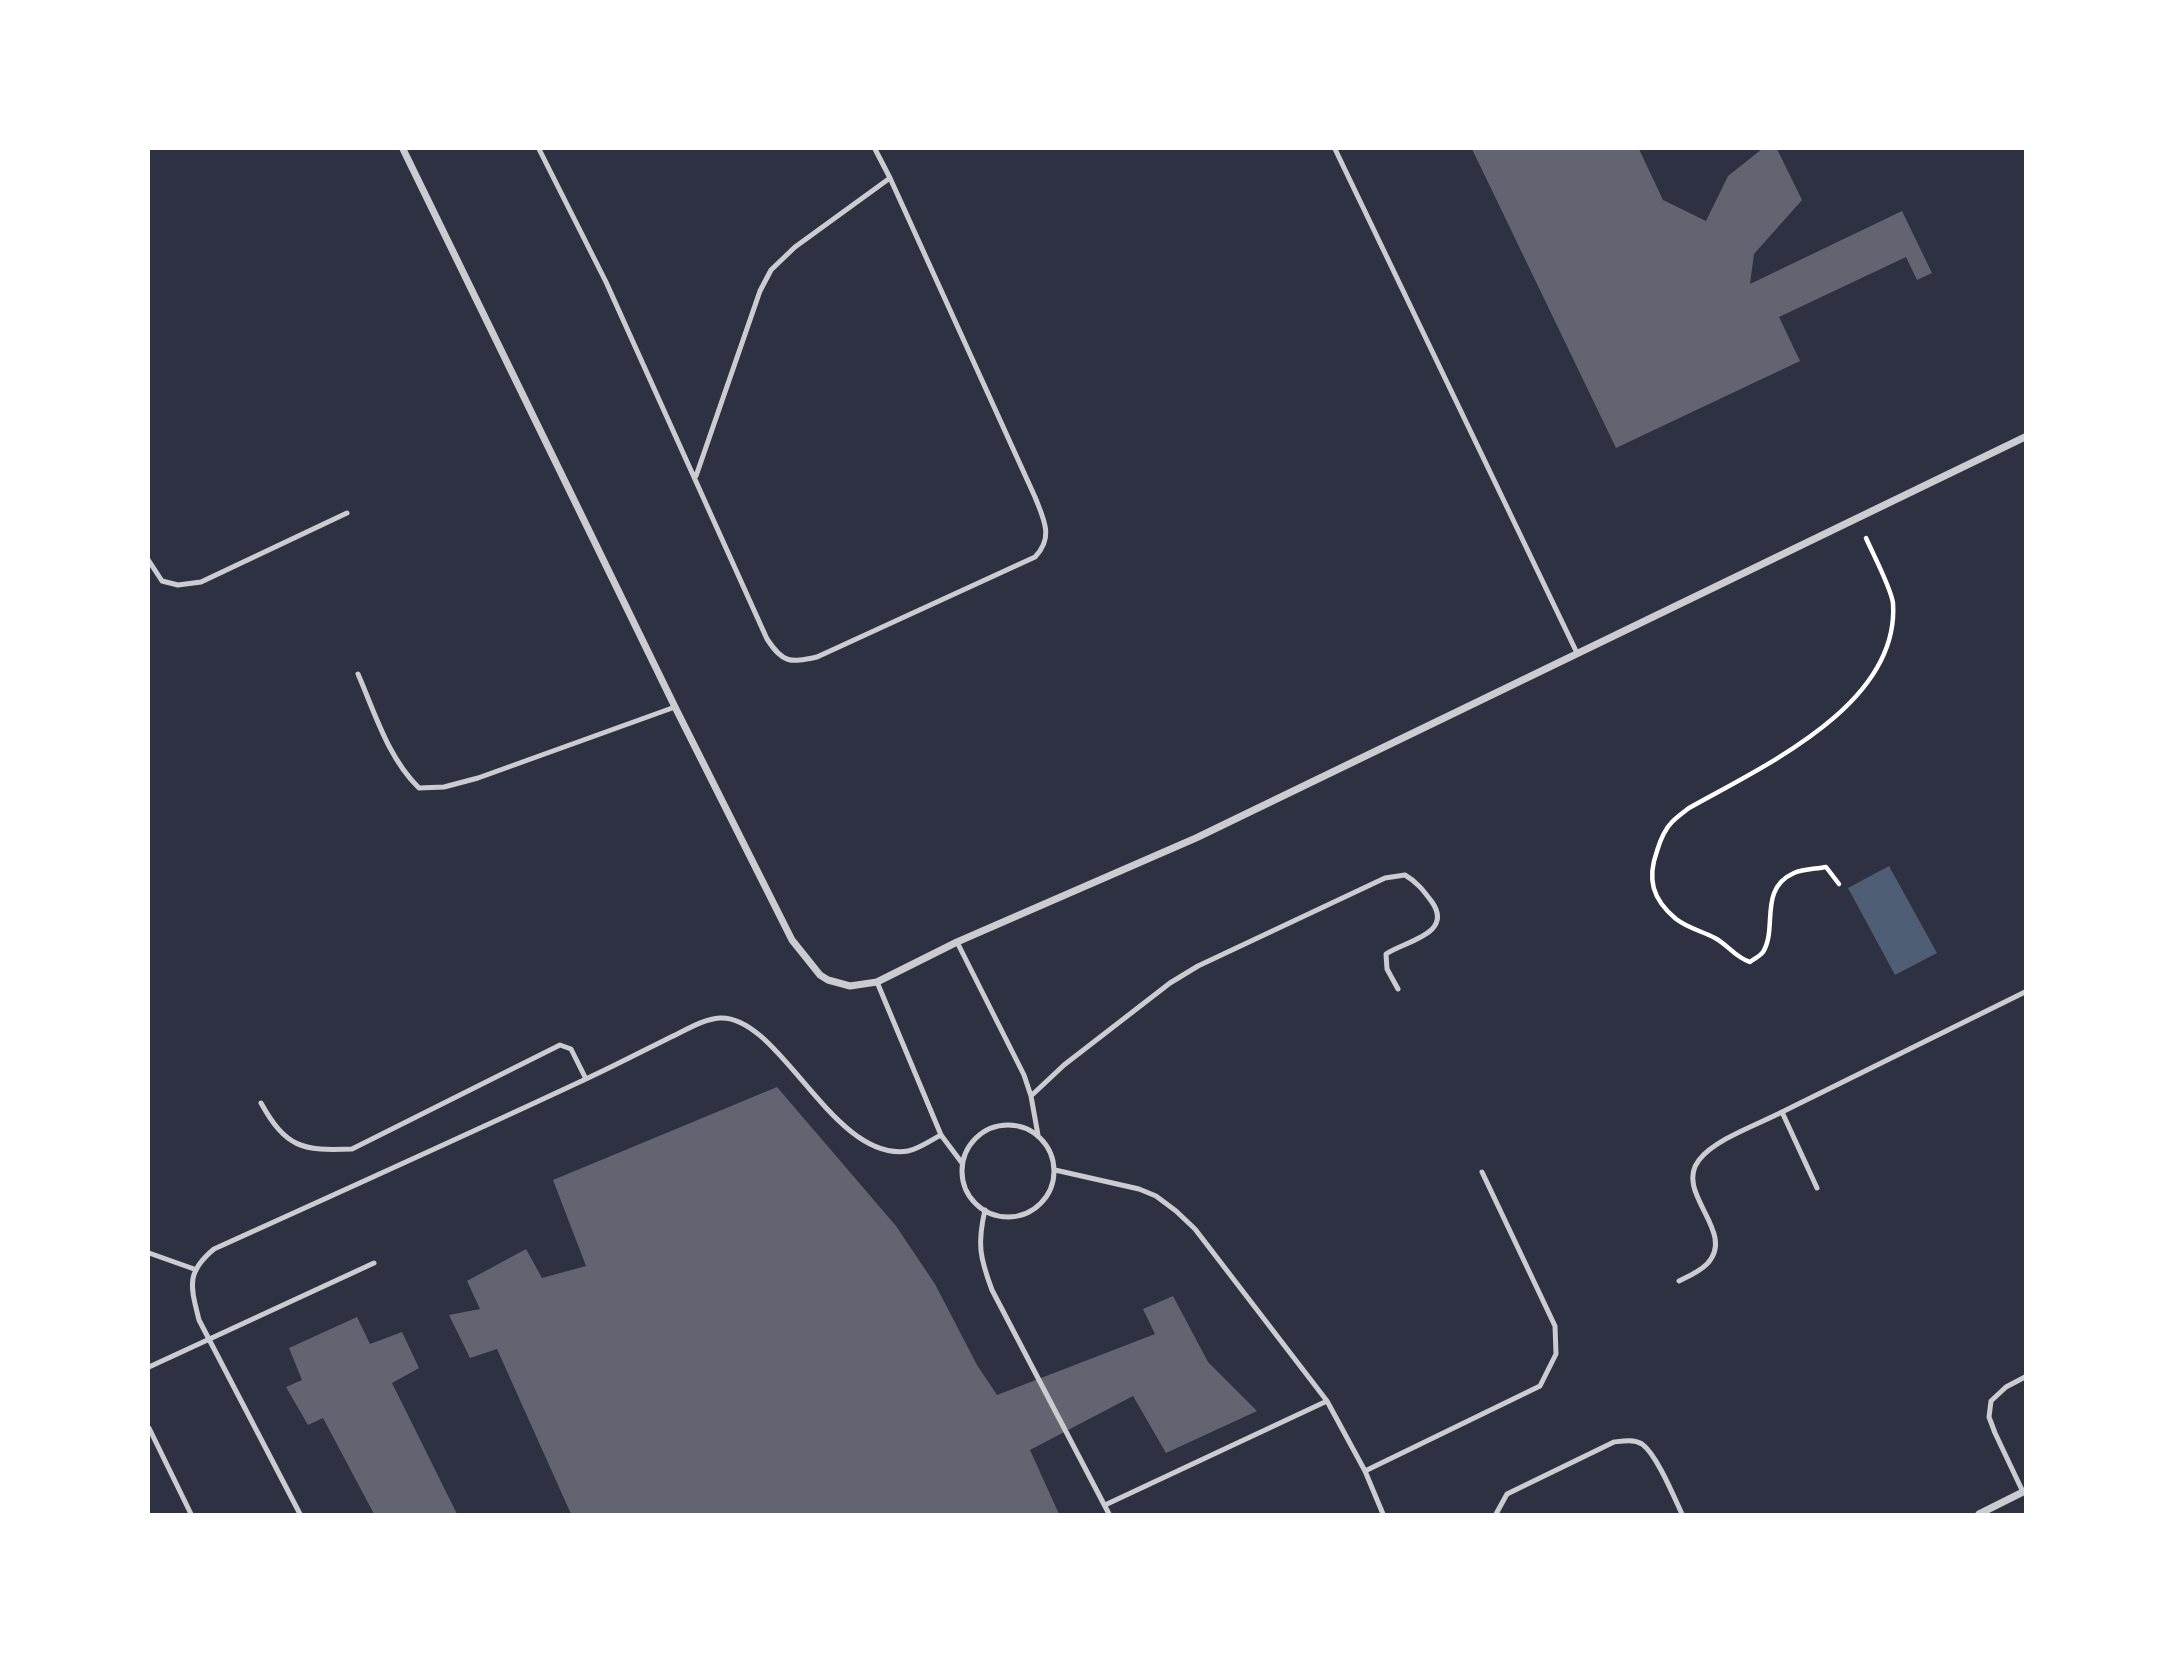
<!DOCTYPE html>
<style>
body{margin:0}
#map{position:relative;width:2174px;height:1663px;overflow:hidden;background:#2d3142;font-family:Karla,sans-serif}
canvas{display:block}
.frame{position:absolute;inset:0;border:150px solid #fff;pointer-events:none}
</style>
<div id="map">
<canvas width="2174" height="1663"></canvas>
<div class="frame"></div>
</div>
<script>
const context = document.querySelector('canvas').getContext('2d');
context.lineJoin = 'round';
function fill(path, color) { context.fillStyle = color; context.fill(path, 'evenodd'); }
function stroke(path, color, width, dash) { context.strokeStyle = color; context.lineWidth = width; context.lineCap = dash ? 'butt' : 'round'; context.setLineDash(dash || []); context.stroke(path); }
fill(new Path2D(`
 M1889,866L1937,953L1895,975L1848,888Z`), '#4f5d75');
fill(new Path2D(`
 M1472,149H1639L1663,200L1706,221L1728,176L1762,149H1777L1802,200L1754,254L1750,284L1902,211L1932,273L1917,280L1906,257L1779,317L1800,361L1616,448Z
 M777,1087L896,1226L935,1284L977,1365L997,1395L1155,1334L1143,1309L1173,1296L1208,1362L1257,1411L1166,1453L1133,1396L1030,1450L1059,1514H571L497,1349L470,1358L449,1315L480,1309L467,1281L526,1249L542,1278L586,1266L553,1180Z
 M357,1317L370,1344L402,1332L419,1368L392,1383L457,1514H374L323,1418L308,1425L286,1387L302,1380L289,1348Z`), '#626471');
stroke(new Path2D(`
 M1839,884L1826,867C1816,869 1803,869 1794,873C1758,889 1778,928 1763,952C1760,956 1754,959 1750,962C1736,958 1728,945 1715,938C1701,931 1688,928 1676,919C1652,899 1647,879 1657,851C1660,841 1665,829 1672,822C1677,817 1684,812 1689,808C1763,766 1900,705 1893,603C1891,588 1873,554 1866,538`), '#fff', 4.5);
stroke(new Path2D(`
 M539,149L606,282L767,639C783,663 789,663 817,657L1035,557C1054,537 1044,520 1035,497L890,178L875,149
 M1335,149L1577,653
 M696,476L760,291L771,270L795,247L890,178
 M149,561L162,581L178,585L201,582L347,513
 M358,674C375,713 388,758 419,788L444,787L478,778L675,707
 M957,942L1024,1075L1031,1096L1038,1135
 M877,982L941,1135L962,1163
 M1031,1096L1064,1065L1170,983L1198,966L1385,878L1405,875C1417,882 1423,890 1432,902C1454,934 1405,941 1386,954L1387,969L1398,989
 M261,1103C286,1148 302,1151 352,1149L560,1045L571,1049L586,1079
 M1782,1112L2025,992
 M962 1171a46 46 0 1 1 92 0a46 46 0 1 1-92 0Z
 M1055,1170L1139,1189L1156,1196L1176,1211L1195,1229L1327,1401L1365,1471L1383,1514
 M985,1210C977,1244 980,1258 992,1290L1109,1514
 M149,1253L194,1269
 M1679,1281C1689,1276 1699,1272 1707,1264C1738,1232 1673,1193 1699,1160C1715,1139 1759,1124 1782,1112L1817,1188
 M149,1367L374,1263
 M149,1428L191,1514
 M1365,1471L1540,1386L1556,1354L1555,1326L1482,1172
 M2023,1492L1995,1433L1989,1417L1991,1401L2006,1387L2025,1377
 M1105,1505L1327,1401
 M300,1514L199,1320C191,1287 185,1273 214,1249C338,1193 462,1137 586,1079C614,1066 643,1051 671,1037C686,1030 703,1019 720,1018C780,1015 833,1163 908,1151C919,1149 931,1140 941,1135
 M1496,1514L1507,1494L1614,1442C1623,1441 1633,1439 1642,1444C1657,1455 1674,1497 1682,1514`), '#caccd0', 5);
stroke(new Path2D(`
 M403,149L675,707L792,940L820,975L828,980L850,986L877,982L957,942L1196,838L2025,437
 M1979,1514L2025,1491`), '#caccd0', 7);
</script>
